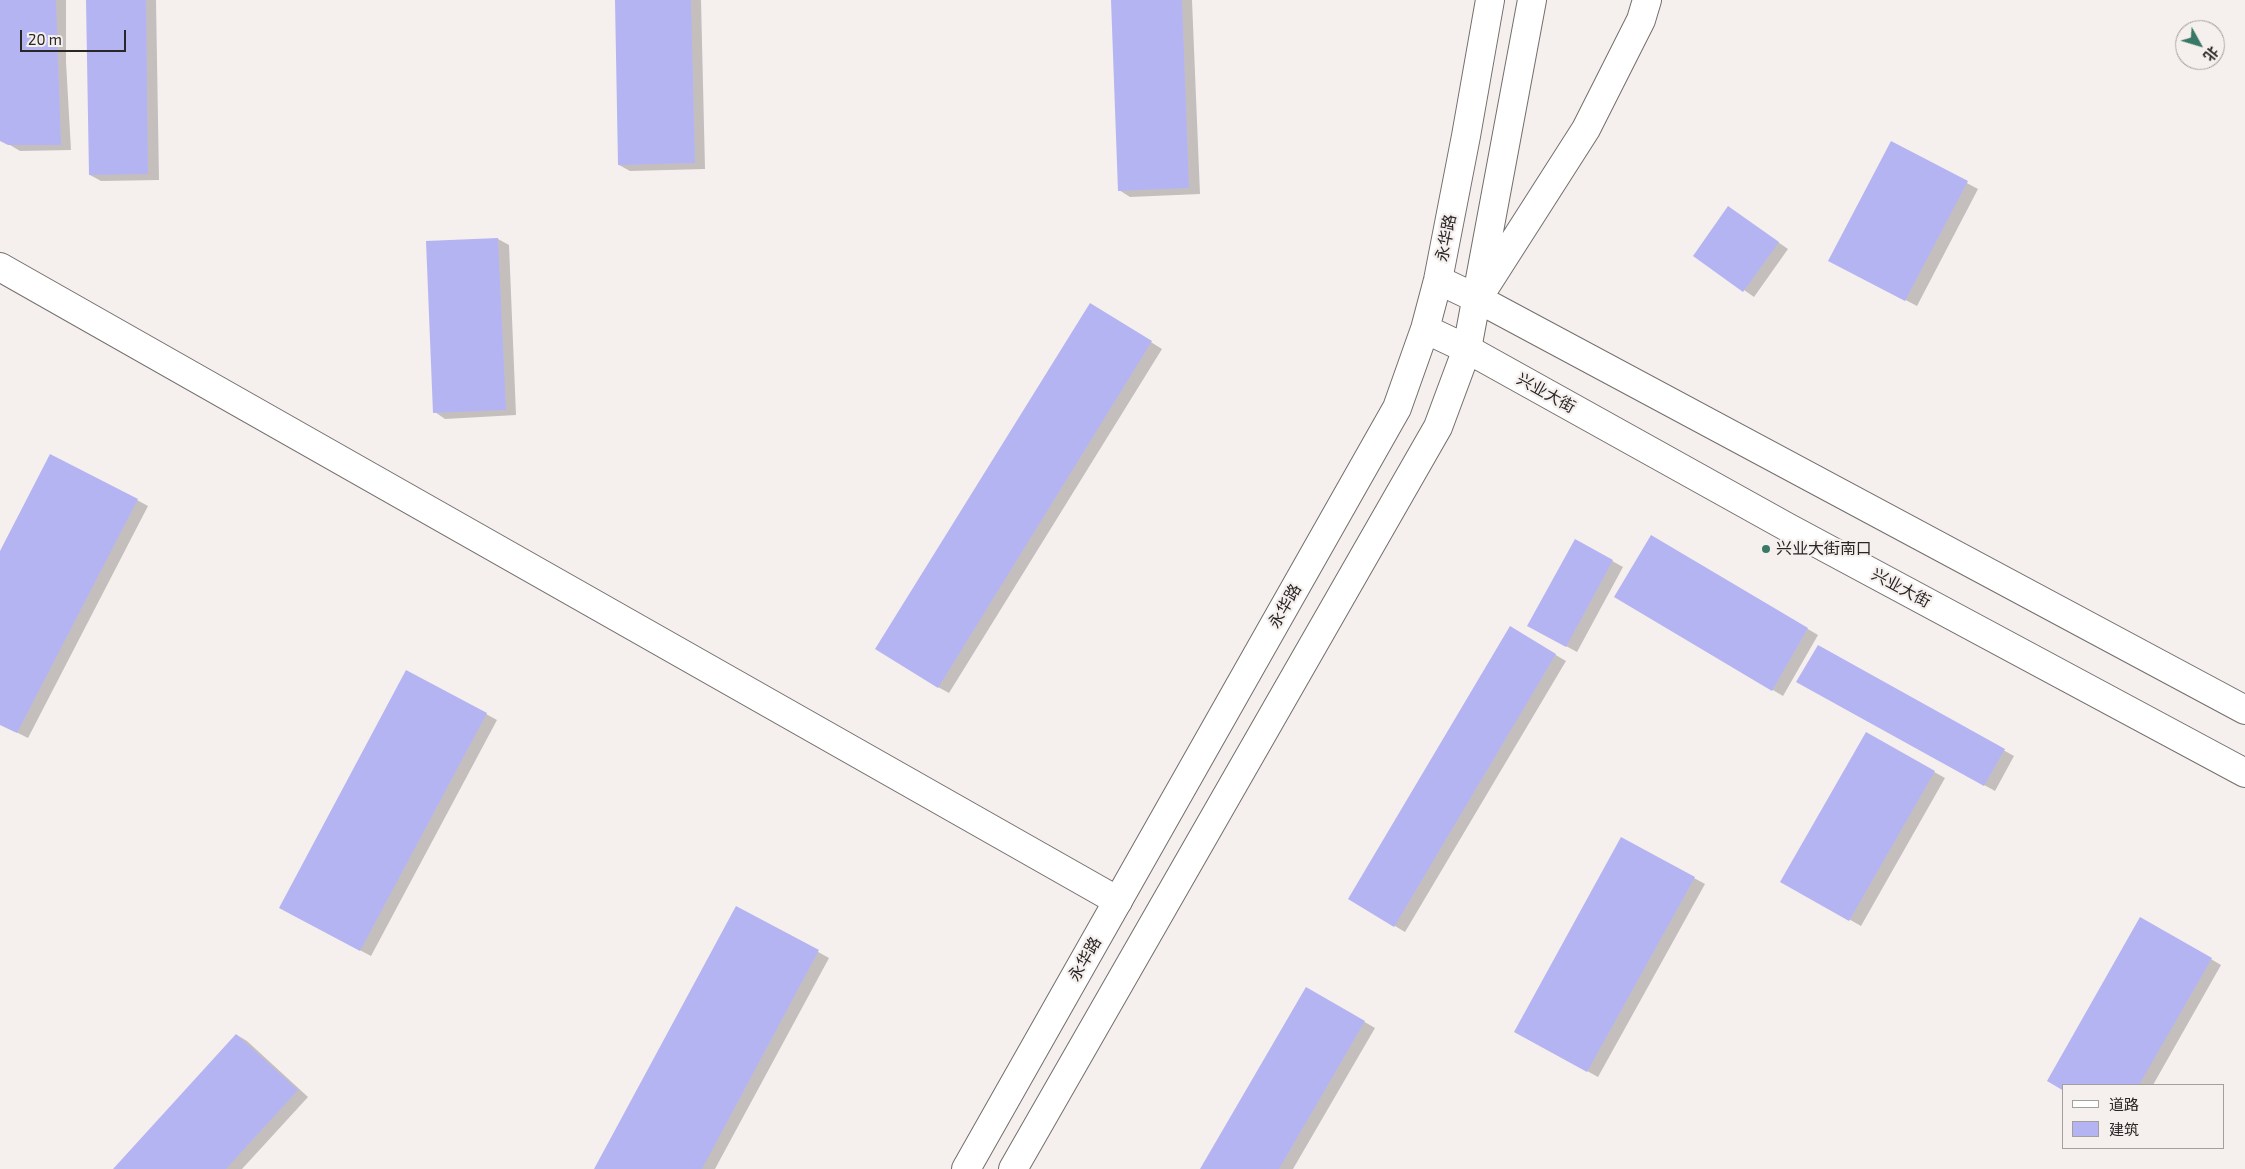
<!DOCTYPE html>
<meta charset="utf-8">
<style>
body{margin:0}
#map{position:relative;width:2245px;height:1169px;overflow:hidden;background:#f5efed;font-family:"Exo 2","Noto Sans SC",sans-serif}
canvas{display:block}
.legend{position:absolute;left:2062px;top:1084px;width:162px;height:65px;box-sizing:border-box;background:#f5efed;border:1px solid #a39f9d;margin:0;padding:6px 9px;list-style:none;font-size:15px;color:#292726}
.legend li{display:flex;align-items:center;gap:10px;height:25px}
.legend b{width:25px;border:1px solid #a39f9d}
.north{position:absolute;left:2175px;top:20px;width:50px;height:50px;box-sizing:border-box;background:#f5efed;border:1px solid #a39f9d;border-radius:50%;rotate:129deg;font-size:14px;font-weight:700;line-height:20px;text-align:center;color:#292726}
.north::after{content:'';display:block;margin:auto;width:18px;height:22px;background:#397866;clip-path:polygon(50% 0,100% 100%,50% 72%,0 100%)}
.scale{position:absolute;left:20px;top:30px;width:106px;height:22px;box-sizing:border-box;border:2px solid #292726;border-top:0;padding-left:6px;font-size:15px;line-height:18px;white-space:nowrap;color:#292726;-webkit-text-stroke:4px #f5efed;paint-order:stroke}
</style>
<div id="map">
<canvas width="2245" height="1169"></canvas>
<ul class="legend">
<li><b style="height:6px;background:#fff"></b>道路</li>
<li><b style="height:14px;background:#b4b4f3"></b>建筑</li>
</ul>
<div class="north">北</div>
<div class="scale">20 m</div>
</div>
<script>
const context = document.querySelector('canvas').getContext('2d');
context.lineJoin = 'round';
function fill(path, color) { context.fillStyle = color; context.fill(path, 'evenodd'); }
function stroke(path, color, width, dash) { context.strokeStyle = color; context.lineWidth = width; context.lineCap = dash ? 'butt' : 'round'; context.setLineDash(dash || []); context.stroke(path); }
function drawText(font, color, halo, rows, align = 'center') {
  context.font = font + ' "Exo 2","Noto Sans SC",sans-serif'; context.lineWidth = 4.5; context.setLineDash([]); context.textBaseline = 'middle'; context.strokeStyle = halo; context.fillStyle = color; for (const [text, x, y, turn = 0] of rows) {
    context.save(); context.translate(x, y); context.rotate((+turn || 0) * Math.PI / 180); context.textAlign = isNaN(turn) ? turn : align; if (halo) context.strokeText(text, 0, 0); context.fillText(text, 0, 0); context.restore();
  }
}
fill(new Path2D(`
 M0,0H66V62L71,150L20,151L0,139Z
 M88,0H156L159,180L101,181L90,175Z
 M616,0H701L705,169L630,171L619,165Z
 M1112,0H1192L1200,194L1130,197L1119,190Z
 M1892,143L1978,189L1917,306L1841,266Z
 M1729,208L1788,249L1754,297L1744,290Z
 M498,239L509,245L516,415L445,419L435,412Z
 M1101,311L1162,349L949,693L938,687Z
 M137,500L148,506L28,738L0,724V554Z
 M1651,537L1818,635L1783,696L1616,597Z
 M1576,541L1623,567L1577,652L1529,626Z
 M1510,628L1566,661L1405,932L1350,899Z
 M1818,647L2014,756L1995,791L1798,682Z
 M486,714L497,720L371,956L291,914Z
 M1866,734L1945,778L1861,926L1782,881Z
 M1622,839L1705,884L1598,1077L1515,1031Z
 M737,907L829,958L715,1169H596Z
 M2141,918L2221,965L2153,1085H2064L2048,1080Z
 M1306,988L1375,1028L1293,1169H1202Z
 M237,1035L247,1041L308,1097L242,1169H115Z`), '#0003');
fill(new Path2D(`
 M0,0H56L61,145H8L0,141Z
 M86,0H146L148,174L89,175Z
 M615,0H691L695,163L618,165Z
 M1111,0H1182L1189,188L1118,191Z
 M1891,141L1968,181L1905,301L1828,261Z
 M1728,206L1779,242L1743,292L1693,256Z
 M498,238L506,410L433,413L426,241Z
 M1090,303L1152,341L938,688L875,649Z
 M50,454L138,499L17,733L0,725V551Z
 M1651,535L1808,628L1772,691L1614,597Z
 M1575,539L1613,560L1566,647L1527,626Z
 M1510,626L1556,654L1394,927L1348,899Z
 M1818,645L2005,749L1984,786L1796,682Z
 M406,670L487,713L360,951L279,908Z
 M1866,732L1935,771L1849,921L1780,882Z
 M1621,837L1695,877L1587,1072L1514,1032Z
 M736,906L819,950L702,1169H594Z
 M2140,917L2212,958L2139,1085H2064V1091L2047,1081Z
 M1306,987L1365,1021L1279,1169H1200Z
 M236,1034L298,1090L226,1169H113Z`), '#b4b4f3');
const minor = new Path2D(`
 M0,267L1118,901`);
const secondary = new Path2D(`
 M1438,280L1478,299L2245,710
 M1485,287L1586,129L1641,20L1647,0
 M1425,329L1467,349L1787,527L2245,773
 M966,1169L1397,408L1425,329L1438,280L1466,136L1490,0
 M1013,1169L1438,427L1467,349L1532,0`);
stroke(minor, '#736e6c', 30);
stroke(secondary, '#736e6c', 30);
stroke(minor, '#fff', 28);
stroke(secondary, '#fff', 28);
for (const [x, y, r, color] of [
 [1766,549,5,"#397866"]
]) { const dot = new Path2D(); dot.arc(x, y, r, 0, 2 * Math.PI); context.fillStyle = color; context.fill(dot); stroke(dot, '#f5efed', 2); }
drawText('16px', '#292726', '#f5efed', [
 ["永华路",1446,238,-79],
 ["兴业大街",1546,393,29],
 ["兴业大街",1901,588,28],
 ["永华路",1285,606,-60],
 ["永华路",1085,959,-60]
]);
drawText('16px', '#292726', '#f5efed', [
 ["兴业大街南口",1776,549]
], 'left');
</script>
